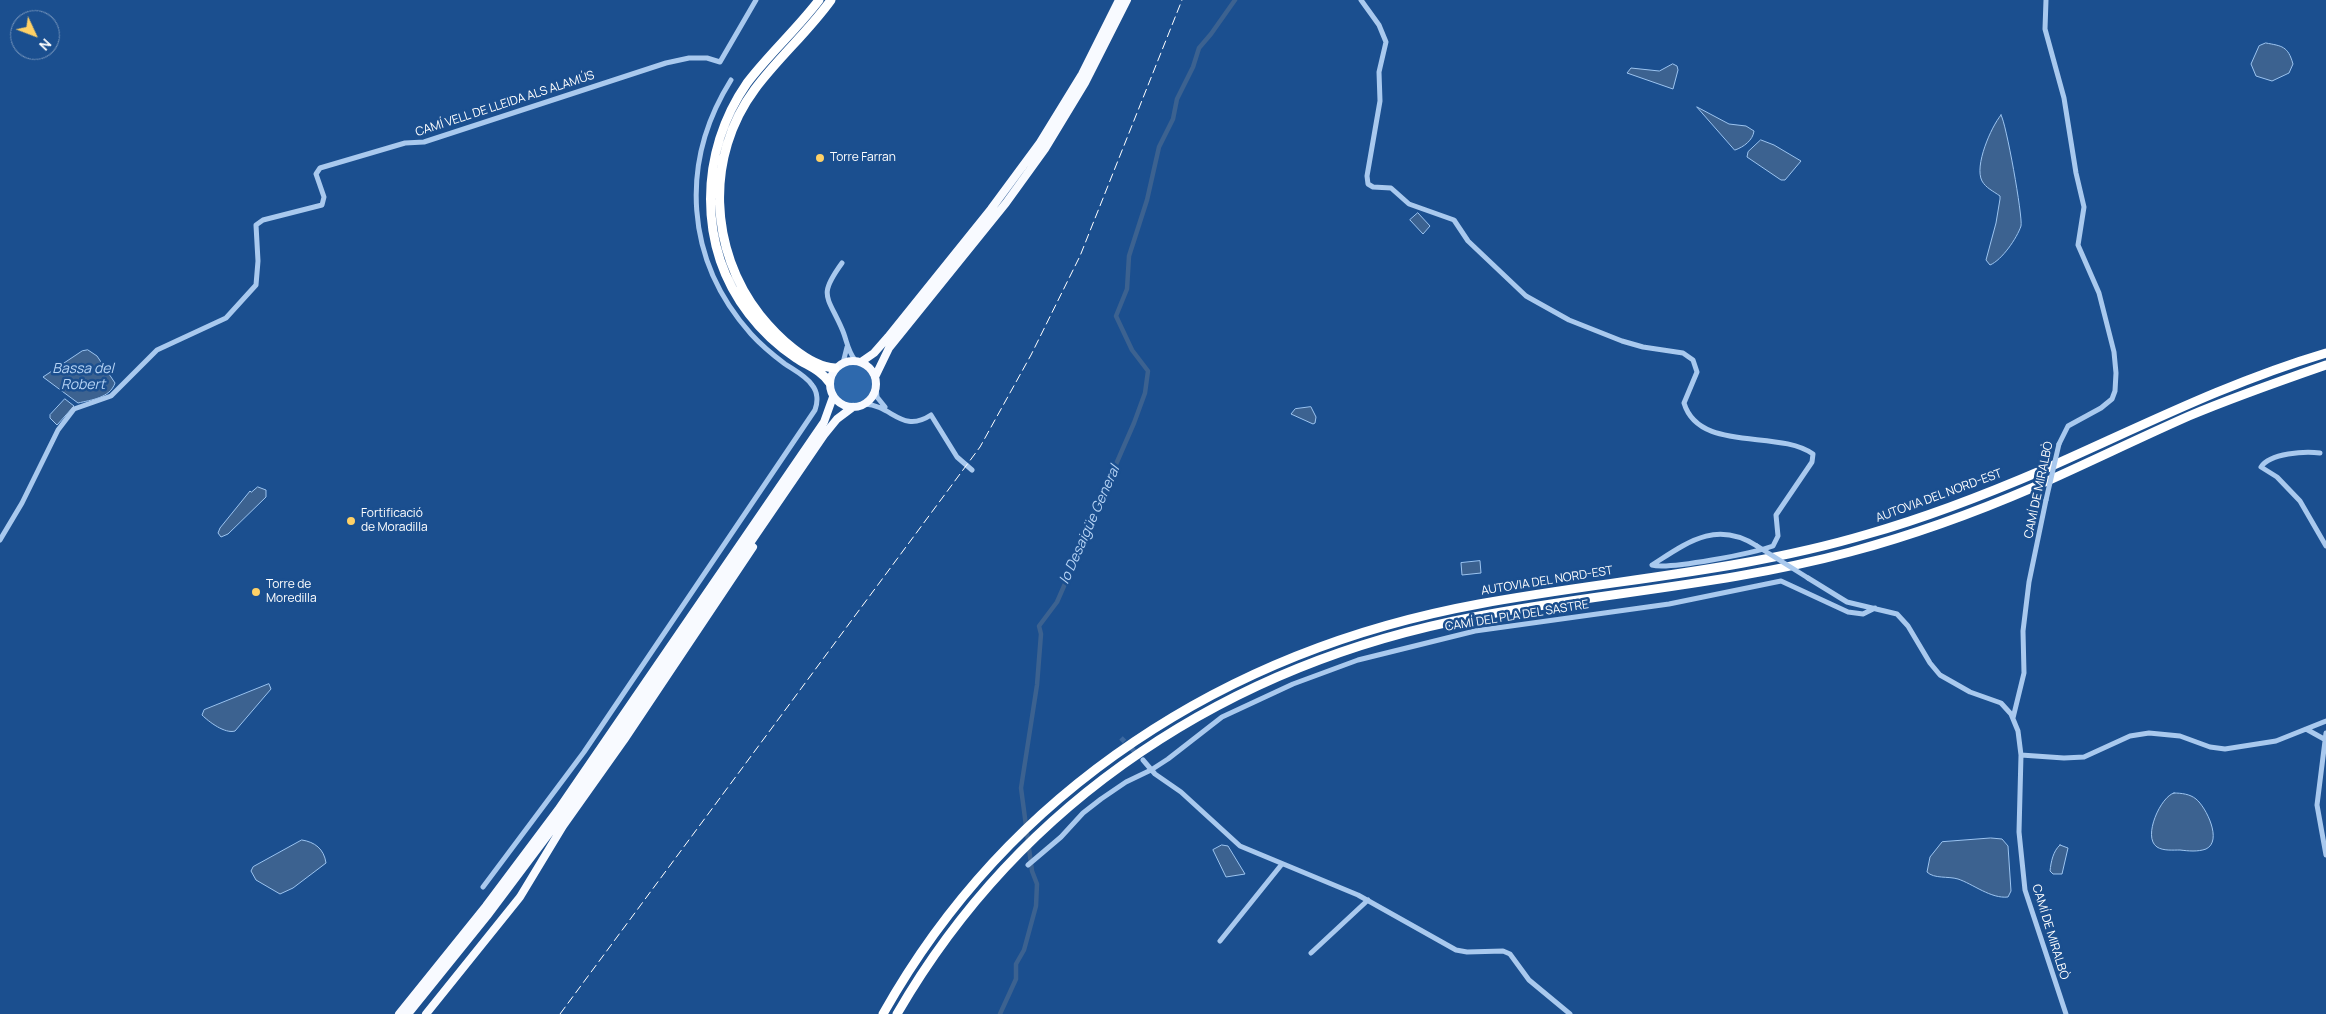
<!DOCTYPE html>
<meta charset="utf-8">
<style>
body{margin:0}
#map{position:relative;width:2326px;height:1014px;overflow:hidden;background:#1b4f8f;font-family:Manrope,sans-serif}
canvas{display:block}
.north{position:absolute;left:10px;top:10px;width:50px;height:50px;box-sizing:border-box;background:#1b4f8f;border:1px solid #7695bc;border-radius:50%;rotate:133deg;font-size:14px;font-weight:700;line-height:20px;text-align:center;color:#fff}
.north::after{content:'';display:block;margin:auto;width:18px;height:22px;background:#ffd166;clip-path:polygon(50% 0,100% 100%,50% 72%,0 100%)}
</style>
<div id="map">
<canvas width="2326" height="1014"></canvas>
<div class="north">N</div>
</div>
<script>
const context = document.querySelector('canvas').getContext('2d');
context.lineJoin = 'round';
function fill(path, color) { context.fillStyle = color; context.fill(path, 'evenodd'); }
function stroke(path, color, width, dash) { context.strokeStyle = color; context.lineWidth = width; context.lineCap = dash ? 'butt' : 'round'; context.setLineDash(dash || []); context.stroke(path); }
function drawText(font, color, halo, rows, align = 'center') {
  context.font = font + ' Manrope,sans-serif'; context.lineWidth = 5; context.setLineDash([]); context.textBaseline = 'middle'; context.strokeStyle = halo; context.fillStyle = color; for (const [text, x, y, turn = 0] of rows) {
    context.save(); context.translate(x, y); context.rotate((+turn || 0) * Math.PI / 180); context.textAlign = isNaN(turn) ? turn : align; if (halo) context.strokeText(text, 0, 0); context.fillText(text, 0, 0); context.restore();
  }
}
fill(new Path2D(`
 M832 384a20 20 0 1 1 40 0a20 20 0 1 1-40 0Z`), '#2e69ad');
const water = new Path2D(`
 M2266,43C2282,46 2288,46 2293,64L2289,73L2272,81L2256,76L2251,64L2259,46Z
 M1673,64L1677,66L1678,70L1673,89L1627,73L1631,68L1659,71Z
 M1697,107L1729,124L1746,126L1754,131C1753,140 1744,147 1735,150Z
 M2001,115C2006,122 2023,217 2021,226C2017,238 2002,260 1990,265L1986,260L1996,223L2000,199V196C1993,191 1986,188 1982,181C1974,166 1991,127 2001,115Z
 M1761,140L1774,145L1801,161L1785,180H1781L1747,157L1748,152Z
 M1418,213L1430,226L1423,234L1410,220Z
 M88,350L97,356L115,383C110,398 91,400 78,403L43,377L82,351Z
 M65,399L74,406L57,425L50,418V415Z
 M1311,407L1316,417L1315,423L1313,424L1291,414L1295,409Z
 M258,487L266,490V497L228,534L221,537L218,533L220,528L250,491L251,492Z
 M1480,561L1481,573L1462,575L1461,563Z
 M269,684L271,689L235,731C225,734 209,722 202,715L204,710Z
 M2174,793C2181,793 2190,794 2196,799C2206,807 2223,841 2206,849C2198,852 2188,851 2180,850C2173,850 2163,851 2157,847C2142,837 2161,796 2174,793Z
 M1991,838L2002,839L2008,846L2011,891L2008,897C1991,899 1973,884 1958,879C1948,876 1934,879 1927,872L1930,857L1942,842Z
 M302,840C315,842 324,849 326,863L293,888L280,894L256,880L251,871L253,867Z
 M1222,845L1228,846L1245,874L1226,877L1213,850Z
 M2060,845L2068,848L2062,874H2053L2050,871C2051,862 2053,851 2060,845Z`);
fill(water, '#3c6290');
stroke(water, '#9cc4f0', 1);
stroke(new Path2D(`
 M1000,1014L1016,979V964L1024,950L1036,906L1037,884L1032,871L1021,788L1037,685L1041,634L1039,626L1057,602L1075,561L1089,519L1103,501L1110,478L1134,423L1145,393L1148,371L1132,350L1116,316L1127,289L1129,256L1147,200L1159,147L1173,119L1177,99L1193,67L1199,48L1211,34L1235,0`), '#3c6290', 4.5);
stroke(new Path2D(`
 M1121,738L1143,760`), '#3d69a0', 5, [5, 2.5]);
stroke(new Path2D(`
 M1361,0L1379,25L1386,42L1379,72L1380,101L1367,176L1368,184L1373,187L1391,188L1409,204L1454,220L1468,241L1526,296L1569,320L1622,341L1643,347L1683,353L1693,360L1697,372L1684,403C1699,453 1778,429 1813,454L1812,462L1776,515L1778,536L1773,546C1754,553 1669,570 1652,565
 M2046,0L2045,29L2064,98L2076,173L2084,207L2078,245L2099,293L2114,352L2116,373L2115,391L2112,399L2101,408L2068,426L2059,444
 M842,263C818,296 827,295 842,329C847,340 847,350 855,360
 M843,363L847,347
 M876,386L877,397L885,407
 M865,404C893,406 902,434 931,415L957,457L972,470
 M2320,453C2305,451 2270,453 2261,467L2277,477L2300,501L2326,546
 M0,540L22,503L58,430L74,409L111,396L157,350L226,318L256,285L258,261L256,225L263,220L322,205L324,197L316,174L320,168L405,143L424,142L666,63L689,58H707L720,62L756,0
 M1652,565C1688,542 1716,520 1757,546
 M1808,578L1847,602L1897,614L1908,626L1930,663L1940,675L1970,692L2001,703L2011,714L2018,731L2021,755L2019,832L2025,890L2066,1014
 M2013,718L2024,673L2023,631L2029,582L2046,500
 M2306,729L2324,739
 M2326,733L2317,805L2326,855
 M2021,755L2064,758L2084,757L2130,736L2149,733L2180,736L2210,747L2225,749L2276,741L2326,721
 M1143,760L1155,774L1181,792L1240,846L1358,895L1456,950L1467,952L1503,951L1510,954L1529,980L1570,1014
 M1028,865L1061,837L1083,813L1101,799L1126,782L1151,770L1168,759L1222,717L1293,684L1358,660L1475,631L1669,604L1781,581L1848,612L1863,614L1875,608
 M483,887L584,752L815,410C818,402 818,392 812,385C806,376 794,370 785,364C773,355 761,345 751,334C685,260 679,163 731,80
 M1220,941L1282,864
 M1311,953L1368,900`), '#a9c9ee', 5);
stroke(new Path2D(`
 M830 384a23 23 0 1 1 46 0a23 23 0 1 1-46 0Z
 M861,362L874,353L888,337L991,209L1039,144L1082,74L1119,0
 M875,377L889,348L1006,203L1045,149L1085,83L1127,0
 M399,1014L486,906L558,810L824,422L833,397
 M408,1014L487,916L580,792L824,435L837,419L853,407
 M426,1014L520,897L563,826L624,740L753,547`), '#f8faff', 8);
stroke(new Path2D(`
 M819,0C797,29 769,54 747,83C699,152 697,246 749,314C762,331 778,346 796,358C808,366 821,370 829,382
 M831,0C808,32 778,58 755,89C705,156 709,250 760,315C776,335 808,367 835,368
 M883,1014C1010,788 1228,650 1479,604C1609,580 1740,572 1868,534C1928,517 1987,494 2045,469C2138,428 2228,382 2326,353
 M897,1014C1022,798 1231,663 1474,617C1599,593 1727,585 1850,552C1913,535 1974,513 2034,487C2086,464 2137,439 2189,416C2234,397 2280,381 2326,365`), '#fff', 9);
stroke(new Path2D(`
 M560,1014L980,447L1031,355L1080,256L1182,0`), '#fff', 1, [9, 4]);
stroke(new Path2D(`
 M2046,500L2059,444
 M1757,546L1808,578`), '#a9c9ee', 5);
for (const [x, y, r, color] of [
 [820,158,5,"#ffd166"],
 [351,521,5,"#ffd166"],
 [256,592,5,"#ffd166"]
]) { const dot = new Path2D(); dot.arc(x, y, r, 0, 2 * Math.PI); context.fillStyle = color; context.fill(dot); stroke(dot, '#1b4f8f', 2); }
drawText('12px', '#fff', '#1b4f8f', [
 ["CAMÍ VELL DE LLEIDA ALS ALAMÚS",505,104,-18],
 ["CAMÍ DE MIRALBÒ",2039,490,-78],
 ["AUTOVIA DEL NORD-EST",1939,496,-20],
 ["AUTOVIA DEL NORD-EST",1547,581,-9],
 ["CAMÍ DEL PLA DEL SASTRE",1517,616,-9],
 ["CAMÍ DE MIRALBÒ",2050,932,73]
]);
drawText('12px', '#fff', '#1b4f8f', [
 ["Torre Farran",830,158],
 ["Fortificació",361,514],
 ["de Moradilla",361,528],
 ["Torre de",266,585],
 ["Moredilla",266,599]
], 'left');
drawText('italic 14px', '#b5d3f5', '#1b4f8f', [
 ["Bassa del",83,369],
 ["Robert",83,385],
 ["lo Desaigüe General",1090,525,-66]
]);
</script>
